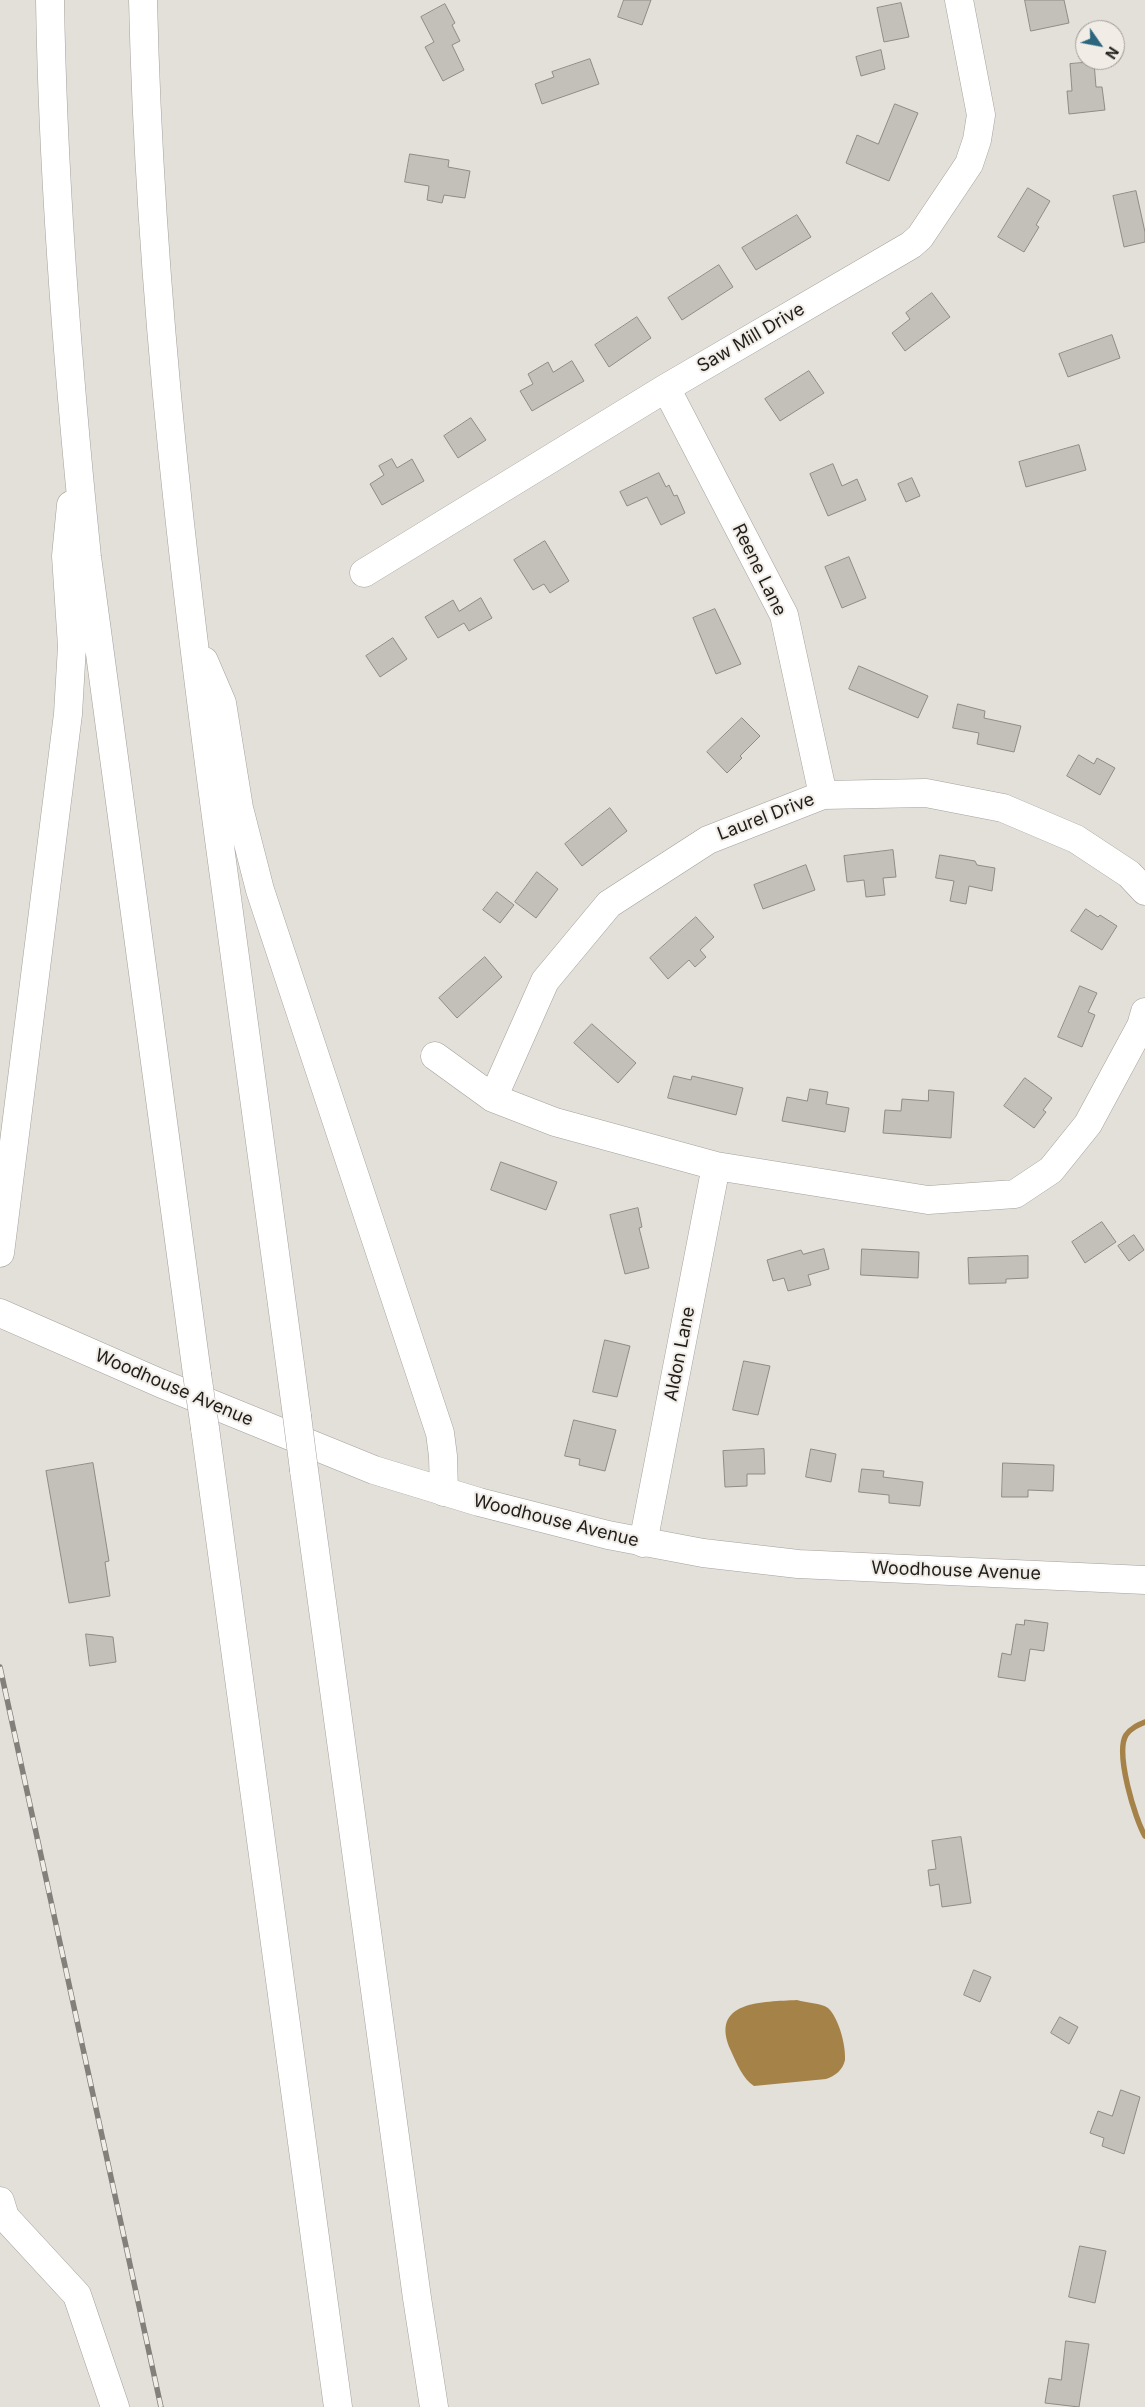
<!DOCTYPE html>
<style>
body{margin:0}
#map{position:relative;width:1145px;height:2407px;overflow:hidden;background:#e3dfd9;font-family:Inter,sans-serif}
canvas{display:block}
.north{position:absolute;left:1075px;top:20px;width:50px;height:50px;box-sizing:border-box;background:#f1ede6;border:1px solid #9d9a95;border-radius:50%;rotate:123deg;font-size:14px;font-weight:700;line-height:20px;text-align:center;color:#201e1c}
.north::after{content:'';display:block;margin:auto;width:18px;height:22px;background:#2b657e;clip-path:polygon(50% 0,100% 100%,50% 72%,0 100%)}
</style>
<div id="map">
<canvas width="1145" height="2407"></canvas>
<div class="north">N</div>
</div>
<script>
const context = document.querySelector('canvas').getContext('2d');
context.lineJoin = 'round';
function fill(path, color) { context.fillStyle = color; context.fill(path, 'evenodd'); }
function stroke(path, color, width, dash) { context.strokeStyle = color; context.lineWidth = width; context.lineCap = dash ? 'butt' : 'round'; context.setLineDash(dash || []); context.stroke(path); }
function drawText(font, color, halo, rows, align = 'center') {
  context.font = font + ' Inter,sans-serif'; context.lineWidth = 4; context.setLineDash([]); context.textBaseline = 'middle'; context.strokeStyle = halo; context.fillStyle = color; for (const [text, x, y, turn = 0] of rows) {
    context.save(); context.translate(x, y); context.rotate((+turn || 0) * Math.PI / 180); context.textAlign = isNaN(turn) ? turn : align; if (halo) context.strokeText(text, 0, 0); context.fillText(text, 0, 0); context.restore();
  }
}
fill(new Path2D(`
 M797,2000C806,2003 821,2003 828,2008C839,2018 846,2046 845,2060C843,2070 835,2076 826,2079L754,2086C743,2079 737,2064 731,2051C708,2000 764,2002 797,2000Z`), '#a58247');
stroke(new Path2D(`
 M1145,1722C1138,1725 1131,1728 1126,1735C1115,1753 1135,1819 1145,1836`), '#a58247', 5.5);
const building = new Path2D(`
 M624,0H651L642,25L618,17Z
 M1025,0H1064L1069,23L1031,31Z
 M901,3L909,37L884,42L877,8Z
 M445,4L455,23L452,25L460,41L452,45L464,70L443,81L425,47L434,42L421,17Z
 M881,50L885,69L861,76L856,57Z
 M590,59L599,84L542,104L535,84L554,77L552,72Z
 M1094,62L1096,87H1102L1105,110L1069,114L1067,91H1072L1070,64Z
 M895,104L918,113L889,181L846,163L857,135L878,144Z
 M410,154L449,160L448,167L470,171L465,198L444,195L442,203L427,200L429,186L405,182Z
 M1028,188L1050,201L1036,225L1039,227L1024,252L998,237Z
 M1136,191L1145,232V242L1124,247L1113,196Z
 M797,215L811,237L756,270L742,248Z
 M719,265L733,287L682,320L668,298Z
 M932,293L950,317L905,351L892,333L910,319L906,313Z
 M637,317L651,338L609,367L595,345Z
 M1112,335L1120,358L1068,377L1059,354Z
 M572,361L584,381L532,411L520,391L533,384L528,374L548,362L553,372Z
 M809,371L824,393L780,421L765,399Z
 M471,418L486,440L458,458L444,436Z
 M1079,445L1086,470L1026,487L1019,462Z
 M392,459L397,468L412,459L424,481L382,505L370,484L384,475L379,466Z
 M833,464L842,486L857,479L866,500L828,516L810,474Z
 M659,473L666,487L669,485L674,496L677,495L685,513L661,525L647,497L627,506L620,492Z
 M912,478L920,496L906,502L898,484Z
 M545,541L569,581L550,593L544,584L533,590L514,560Z
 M849,557L866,598L842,608L825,567Z
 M481,598L492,618L469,631L464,623L438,638L425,617L453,600L459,611Z
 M715,609L741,664L716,674L693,618Z
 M393,638L407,659L380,677L366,656Z
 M859,666L928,696L918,718L849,689Z
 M958,704L985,711L984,718L1021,726L1014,752L977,744L979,733L953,728Z
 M742,718L760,736L740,756L742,758L727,773L707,752Z
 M1079,755L1094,764L1097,758L1115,768L1100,795L1067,776Z
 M610,808L627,831L582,866L565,844Z
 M893,850L896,877L883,878L885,895L866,897L864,880L847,882L844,856Z
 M940,855L975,861L977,865L995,868L992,891L969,886L966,904L950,901L954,881L936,878Z
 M806,865L815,890L763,909L754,885Z
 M537,872L558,889L536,918L515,902Z
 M497,892L514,905L500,923L483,910Z
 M1086,909L1098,917L1100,915L1117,926L1102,950L1071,931Z
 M696,917L714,937L700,950L706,957L695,967L689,960L668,979L650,958Z
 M485,957L502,977L457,1018L439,998Z
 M1080,986L1097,993L1088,1012L1095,1015L1082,1047L1058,1037Z
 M592,1024L636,1063L618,1083L574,1043Z
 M674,1076L691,1080L692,1076L743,1088L736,1115L668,1098Z
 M1025,1078L1052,1098L1043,1110L1046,1112L1034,1128L1004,1106Z
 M810,1089L828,1092L826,1104L849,1108L845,1132L782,1121L787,1097L807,1101Z
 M929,1090L954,1092L951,1138L883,1133L885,1110L901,1111L902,1099L928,1101Z
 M501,1162L557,1182L546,1210L491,1190Z
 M638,1208L642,1227L639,1228L649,1268L625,1274L610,1215Z
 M1102,1222L1116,1242L1085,1263L1072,1242Z
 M1134,1235L1144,1250L1129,1261L1118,1246Z
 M824,1249L829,1269L808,1275L811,1285L788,1291L784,1278L773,1281L767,1260L801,1250L803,1254Z
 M862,1249L919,1252L918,1278L861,1275Z
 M1028,1256V1278L1006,1279V1283L969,1284L968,1258Z
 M605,1340L630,1346L617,1397L593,1392Z
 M744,1361L770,1366L758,1415L733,1410Z
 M574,1420L616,1430L605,1471L579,1465L580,1459L565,1456Z
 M764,1449L765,1474H747V1486L725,1487L723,1451Z
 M811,1449L836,1454L831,1482L806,1477Z
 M93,1463L109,1561L105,1562L110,1596L69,1603L46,1471Z
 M1003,1463L1054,1465L1053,1491L1028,1490V1497H1002Z
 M862,1469L884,1471L883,1477L923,1482L920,1506L889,1503V1495L859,1492Z
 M1025,1620L1048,1623L1044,1651L1030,1649L1025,1681L998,1677L1002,1653L1011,1655L1016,1624L1024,1625Z
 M86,1634L113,1637L116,1662L90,1666Z
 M961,1837L971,1903L942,1907L939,1884L930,1886L928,1870L936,1869L932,1841Z
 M974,1970L991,1977L980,2002L964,1995Z
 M1060,2017L1078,2027L1069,2044L1051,2033Z
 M1121,2090L1140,2097L1124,2154L1102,2146L1104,2138L1090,2133L1098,2111L1112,2116Z
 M1080,2246L1106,2251L1095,2303L1069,2297Z
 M1066,2341L1089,2344L1079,2407L1045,2403L1049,2378L1061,2380Z`);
fill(building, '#c3bfb9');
stroke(building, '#8f8c86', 1);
const minor = new Path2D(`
 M666,388L784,615L823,795
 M364,573L666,388L911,245L920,237L969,164L977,140L981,115L959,0
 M435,1056L493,1098L555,1122L716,1166L928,1200L1015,1194L1051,1170L1088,1124L1141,1026L1145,1012
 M493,1098L545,981L609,904L708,840L823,795L926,793L1003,808L1076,839L1129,874L1145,891
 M643,1543L716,1166
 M0,2201L5,2217L77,2295L115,2407`);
const major = new Path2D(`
 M0,1313L160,1383L374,1470L479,1502L608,1535L703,1553L798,1564L1145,1580`);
const highway = new Path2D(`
 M50,0C53,186 68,372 87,557L197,1374
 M143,0C150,301 186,599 227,898C250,1070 274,1243 297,1416
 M204,661L222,703L239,808L260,890L440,1433L443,1456L444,1492
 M0,1253L68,714L72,646L66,556L71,505
 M205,1428L338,2407
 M304,1470L417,2298L434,2407`);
stroke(minor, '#a5a19b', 29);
stroke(major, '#a5a19b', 29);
stroke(highway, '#a5a19b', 29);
stroke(minor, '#fff', 28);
stroke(major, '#fff', 28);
stroke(highway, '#fff', 28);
const rail = new Path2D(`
 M0,1667L161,2407`);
stroke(rail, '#83807c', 5.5);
stroke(rail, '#f1ede6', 4, [11]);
const highwayBridge = new Path2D(`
 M197,1374L205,1428
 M297,1416L304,1470`);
stroke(highwayBridge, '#a5a19b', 29, []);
stroke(highwayBridge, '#fff', 28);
drawText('18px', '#201e1c', '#f1ede6', [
 ["Saw Mill Drive",751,338,-30],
 ["Reene Lane",759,570,64],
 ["Laurel Drive",766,817,-21],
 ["Aldon Lane",680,1354,-79],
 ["Woodhouse Avenue",174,1388,23],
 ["Woodhouse Avenue",556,1521,14],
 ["Woodhouse Avenue",956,1571,2]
]);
</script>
